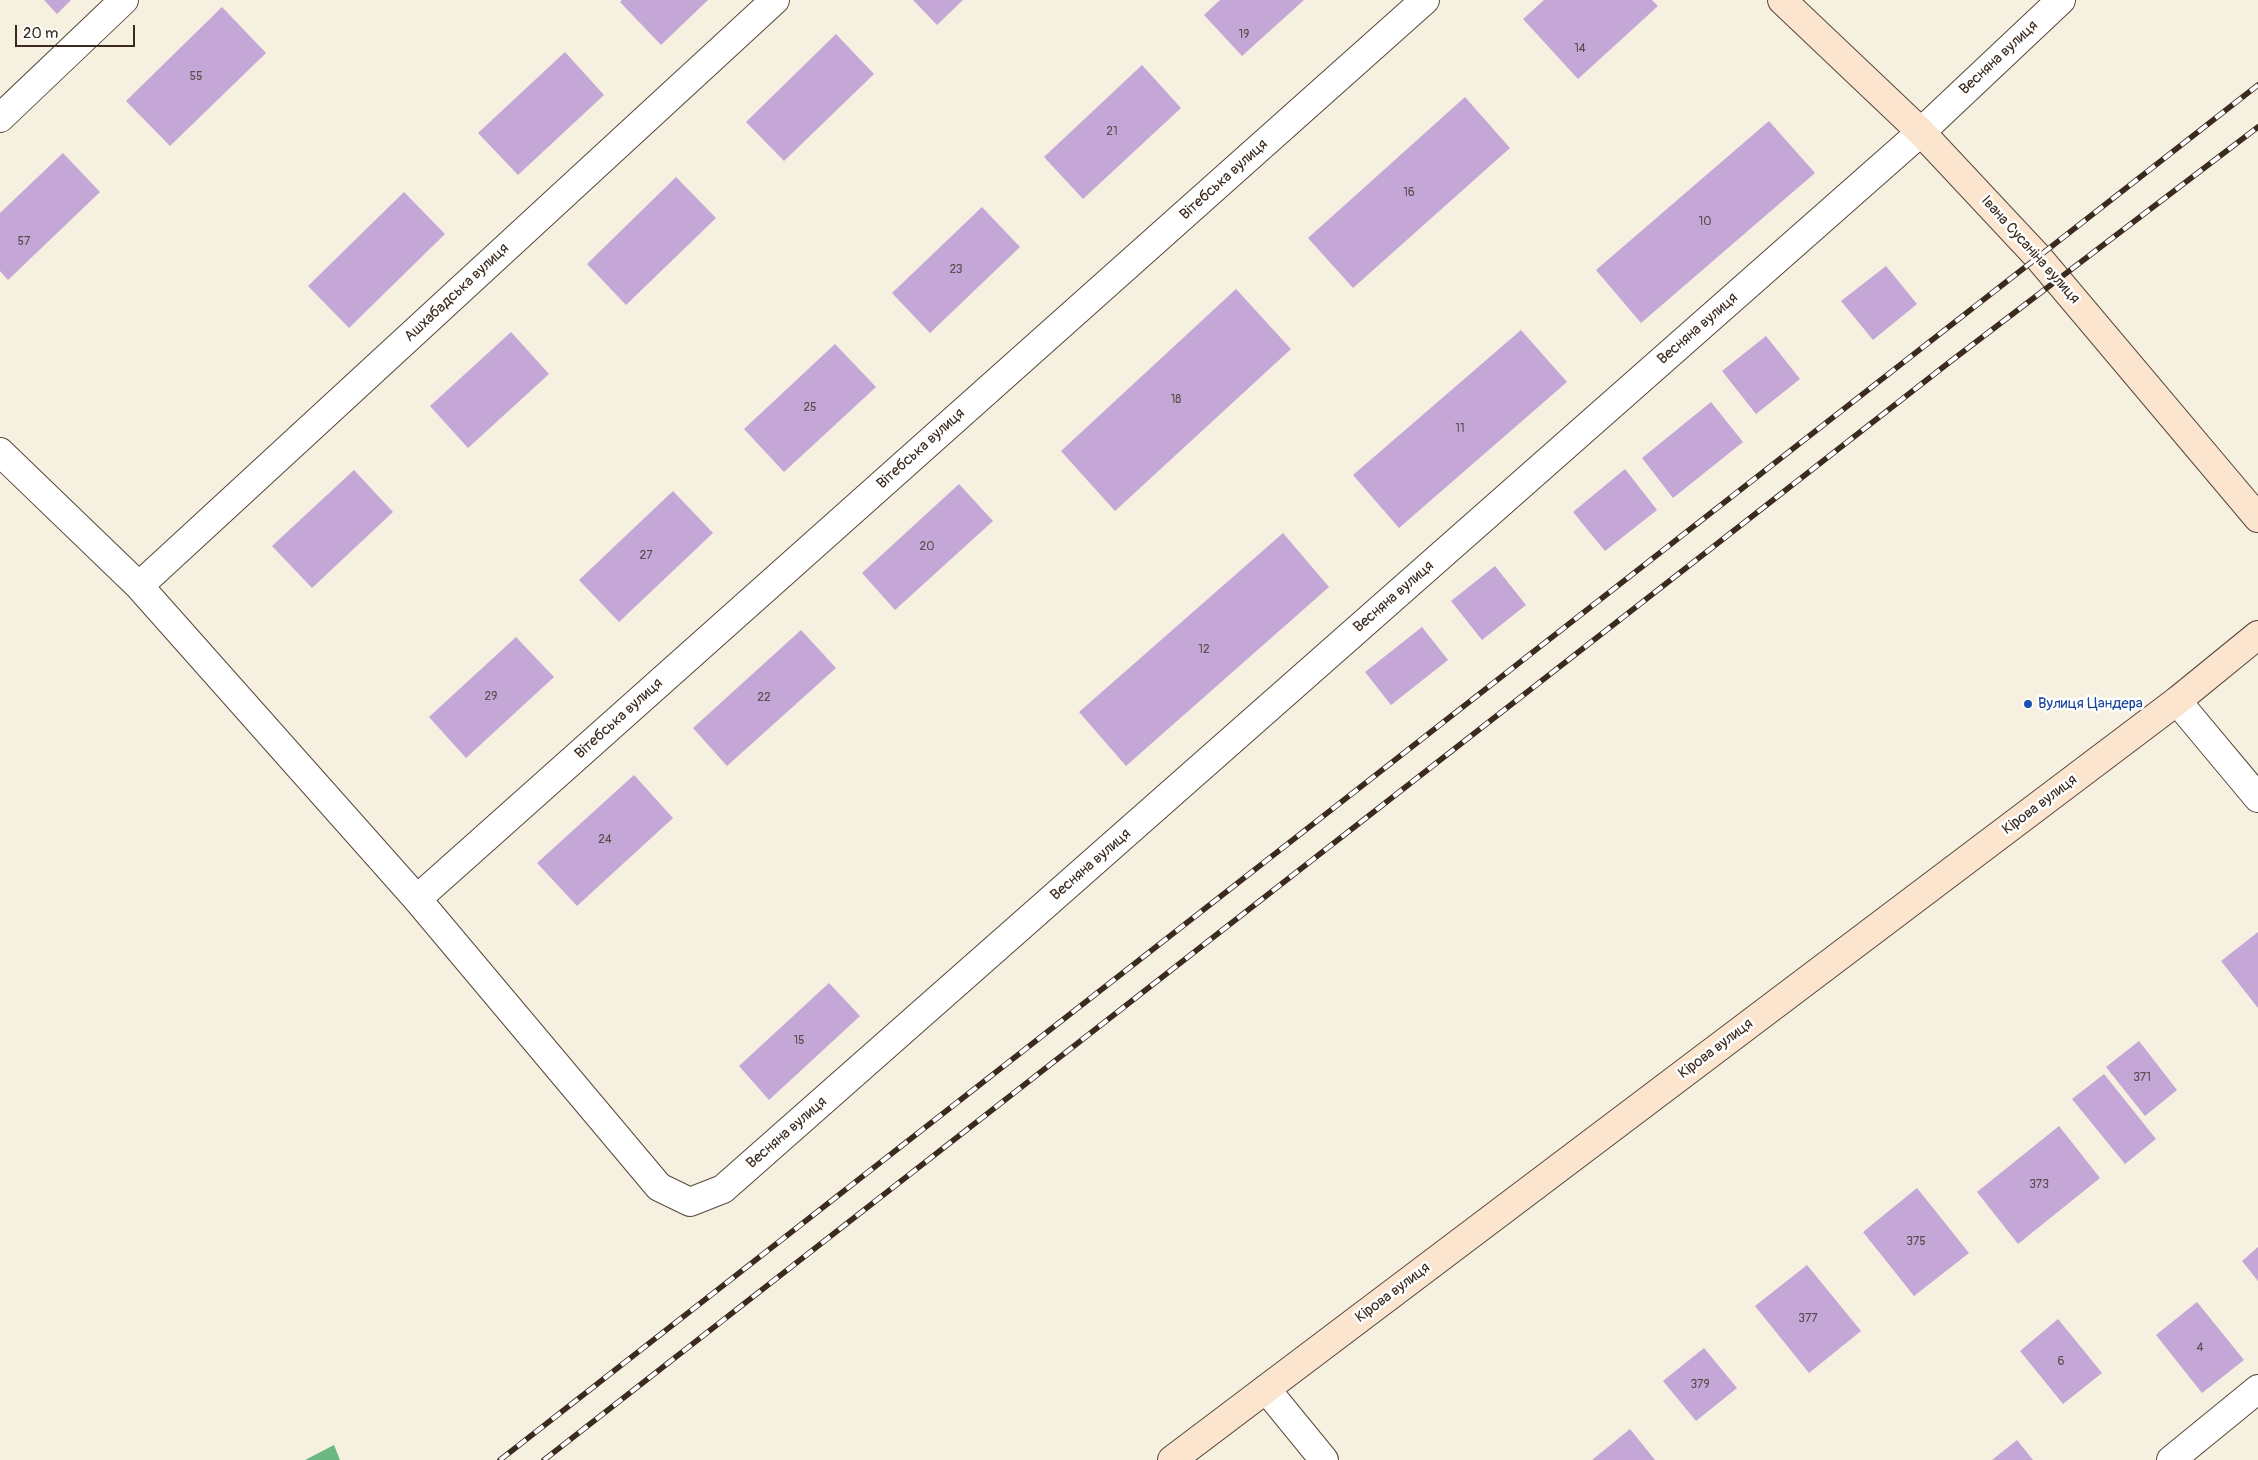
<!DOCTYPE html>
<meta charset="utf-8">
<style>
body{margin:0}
#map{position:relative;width:2258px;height:1460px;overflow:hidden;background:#f5f0e0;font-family:Pangolin,sans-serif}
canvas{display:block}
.scale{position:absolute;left:15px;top:25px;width:120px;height:22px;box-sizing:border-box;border:2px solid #3b2a1e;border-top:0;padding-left:6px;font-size:15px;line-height:18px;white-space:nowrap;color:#3b2a1e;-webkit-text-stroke:4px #fff;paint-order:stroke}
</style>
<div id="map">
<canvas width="2258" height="1460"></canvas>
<div class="scale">20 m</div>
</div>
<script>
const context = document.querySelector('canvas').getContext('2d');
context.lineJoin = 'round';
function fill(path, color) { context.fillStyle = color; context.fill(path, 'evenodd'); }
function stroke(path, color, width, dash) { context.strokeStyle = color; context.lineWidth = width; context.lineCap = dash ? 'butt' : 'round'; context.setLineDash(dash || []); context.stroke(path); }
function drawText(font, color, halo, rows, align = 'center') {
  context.font = font + ' Pangolin,sans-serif'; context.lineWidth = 5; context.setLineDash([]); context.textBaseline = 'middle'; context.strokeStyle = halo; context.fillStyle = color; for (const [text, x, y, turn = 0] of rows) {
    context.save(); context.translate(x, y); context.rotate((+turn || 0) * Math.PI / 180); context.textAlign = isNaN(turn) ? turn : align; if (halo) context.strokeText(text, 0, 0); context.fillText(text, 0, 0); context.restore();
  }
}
fill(new Path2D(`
 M334,1445L340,1460H305Z`), '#6cb882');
fill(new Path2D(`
 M44,0H71L57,14Z
 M622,0H708L661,45L620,2Z
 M913,0H963L937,25Z
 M1220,0H1304L1242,56L1204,15Z
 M1544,0H1652L1658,6L1578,79L1523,19Z
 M222,7L266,53L170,146L126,101Z
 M836,34L874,74L784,161L746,122Z
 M565,52L604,95L518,175L478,133Z
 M1142,65L1181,108L1083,199L1044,157Z
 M1465,97L1510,148L1353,288L1308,238Z
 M1769,121L1815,173L1641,323L1596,270Z
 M63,153L100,192L8,280L0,271V213Z
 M676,177L716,218L626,305L587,264Z
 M404,192L445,234L349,328L308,286Z
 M982,207L1020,247L930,333L892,293Z
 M1886,266L1917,304L1873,340L1841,301Z
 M1236,289L1291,349L1115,511L1061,451Z
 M1521,330L1567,382L1399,528L1353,475Z
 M511,332L549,374L468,448L430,406Z
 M1766,336L1800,379L1756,414L1722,371Z
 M835,344L876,387L784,472L744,429Z
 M1711,402L1743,442L1673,498L1642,458Z
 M1625,469L1657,510L1605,551L1573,512Z
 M354,470L393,512L312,588L272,546Z
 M959,484L993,521L895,610L862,573Z
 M673,491L713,533L619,622L579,580Z
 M1283,533L1329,587L1126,766L1079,712Z
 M1495,566L1526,605L1482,640L1451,601Z
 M1422,627L1448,660L1391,705L1365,672Z
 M801,630L836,668L727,766L693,728Z
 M516,637L554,677L466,758L429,717Z
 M634,775L673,818L577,906L537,863Z
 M2258,932V1008L2221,961Z
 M829,983L860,1016L769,1100L739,1066Z
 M2139,1041L2177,1090L2145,1116L2106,1067Z
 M2104,1074L2156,1139L2125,1164L2072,1099Z
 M2059,1126L2100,1178L2018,1244L1977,1192Z
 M1917,1188L1969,1253L1914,1296L1863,1232Z
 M2258,1247V1281L2242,1261Z
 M1807,1265L1861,1331L1809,1373L1755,1306Z
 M2197,1302L2244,1360L2202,1393L2156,1335Z
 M2058,1319L2102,1373L2063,1404L2020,1351Z
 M1704,1348L1737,1388L1696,1421L1663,1381Z
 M1630,1429L1655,1460H1592Z
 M2017,1440L2033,1460H1992Z`), '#c4a7d6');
const street = new Path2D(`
 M0,118L124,0
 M0,452L139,586L417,899L659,1187L690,1202L723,1189L1921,132L2061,0
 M139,586L775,0
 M2177,701L2258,798
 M417,899L1425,0
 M1266,1389L1324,1460
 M2171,1460L2258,1389`);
const secondary = new Path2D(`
 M1782,0L1921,132L2038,257L2258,518
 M1172,1460L2177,701L2258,635`);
stroke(street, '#57483b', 30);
stroke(secondary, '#57483b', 30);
stroke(street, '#fff', 28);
stroke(secondary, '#fce5cf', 28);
const rail = new Path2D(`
 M500,1460L2258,85
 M544,1460L1951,361L2258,127`);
stroke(rail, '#3b2a1e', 5.5);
stroke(rail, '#fff', 4, [11]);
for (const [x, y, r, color] of [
 [2028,704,5,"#1a4fb4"]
]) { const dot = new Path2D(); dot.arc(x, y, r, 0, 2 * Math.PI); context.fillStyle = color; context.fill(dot); stroke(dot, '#fff', 2); }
drawText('12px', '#5d494c', null, [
 ["19",1244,35],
 ["14",1580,49],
 ["55",196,77],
 ["21",1112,132],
 ["16",1409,193],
 ["10",1705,222],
 ["57",24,242],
 ["23",956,270],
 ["18",1176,400],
 ["25",810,408],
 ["11",1460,429],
 ["20",927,547],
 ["27",646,556],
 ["12",1204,650],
 ["29",491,697],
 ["22",764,698],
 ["24",605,840],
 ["15",799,1041],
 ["371",2142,1078],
 ["373",2039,1185],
 ["375",1916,1242],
 ["377",1808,1319],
 ["4",2200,1348],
 ["6",2061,1362],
 ["379",1700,1385]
]);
drawText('15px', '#3b2a1e', '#fff', [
 ["Весняна вулиця",1999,58,-43],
 ["Вітебська вулиця",1224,180,-42],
 ["Івана Сусаніна вулиця",2030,250,48],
 ["Ашхабадська вулиця",457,293,-43],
 ["Весняна вулиця",1698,329,-41],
 ["Вітебська вулиця",921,449,-42],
 ["Весняна вулиця",1394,597,-41],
 ["Вітебська вулиця",619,719,-42],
 ["Кірова вулиця",2040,805,-37],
 ["Весняна вулиця",1091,865,-41],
 ["Кірова вулиця",1716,1049,-37],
 ["Весняна вулиця",787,1133,-41],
 ["Кірова вулиця",1393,1293,-37]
]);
drawText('15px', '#164399', '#fff', [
 ["Вулиця Цандера",2038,704]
], 'left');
</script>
